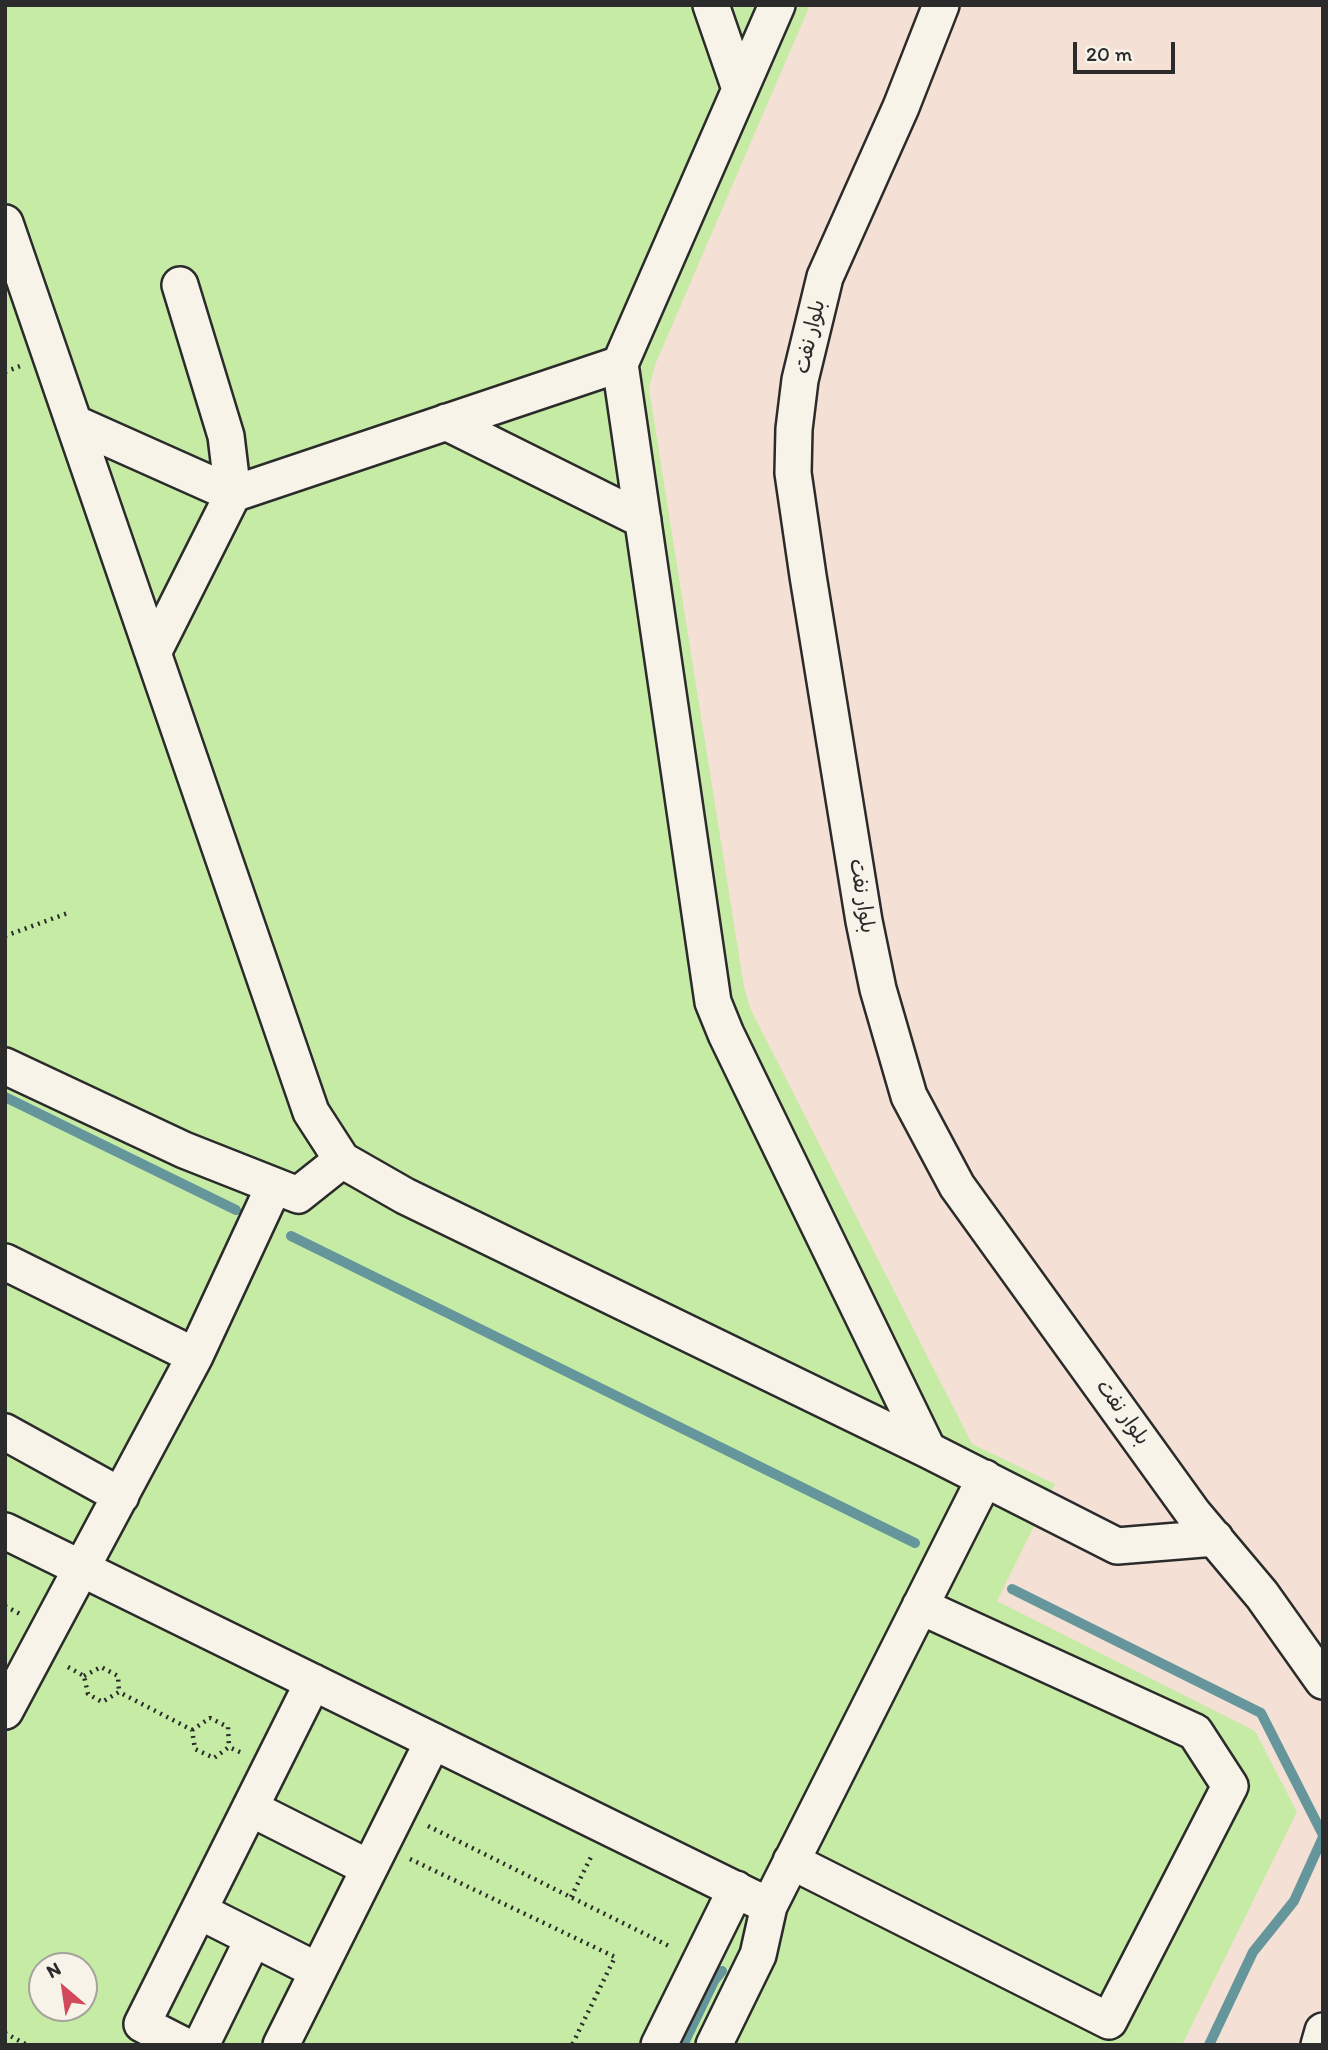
<!DOCTYPE html>
<meta charset="utf-8">
<style>
body{margin:0}
#map{position:relative;width:1328px;height:2050px;overflow:hidden;background:#f5e0d5;font-family:Itim,sans-serif}
canvas{display:block}
.frame{position:absolute;inset:0;border:7px solid #2b2b2b;pointer-events:none}
.north{position:absolute;left:28px;top:1952px;width:70px;height:70px;box-sizing:border-box;background:#f7f3e8;border:2px solid #a5a39c;border-radius:50%;rotate:331deg;font-size:19px;font-weight:700;line-height:28px;text-align:center;color:#2b2b2b}
.north::after{content:'';display:block;margin:auto;width:24px;height:32px;background:#d1495b;clip-path:polygon(50% 0,100% 100%,50% 72%,0 100%)}
.scale{position:absolute;left:1073px;top:42px;width:102px;height:32px;box-sizing:border-box;border:4px solid #2b2b2b;border-top:0;padding-left:9px;font-size:21px;line-height:24px;white-space:nowrap;color:#2b2b2b;-webkit-text-stroke:5px #f7f3e8;paint-order:stroke}
</style>
<div id="map">
<canvas width="1328" height="2050"></canvas>
<div class="frame"></div>
<div class="north">N</div>
<div class="scale">20 m</div>
</div>
<script>
const context = document.querySelector('canvas').getContext('2d');
context.lineJoin = 'round';
function fill(path, color) { context.fillStyle = color; context.fill(path, 'evenodd'); }
function stroke(path, color, width, dash) { context.strokeStyle = color; context.lineWidth = width; context.lineCap = dash ? 'butt' : 'round'; context.setLineDash(dash || []); context.stroke(path); }
function drawText(font, color, halo, rows, align = 'center') {
  context.font = font + ' Itim,"Playpen Sans Arabic",sans-serif'; context.lineWidth = 5; context.setLineDash([]); context.textBaseline = 'middle'; context.strokeStyle = halo; context.fillStyle = color; for (const [text, x, y, turn = 0] of rows) {
    context.save(); context.translate(x, y); context.rotate((+turn || 0) * Math.PI / 180); context.textAlign = isNaN(turn) ? turn : align; if (halo) context.strokeText(text, 0, 0); context.fillText(text, 0, 0); context.restore();
  }
}
fill(new Path2D(`
 M5,5H810L655,365L649,389L744,987L750,1008L972,1444L1055,1484L997,1601L1255,1731L1297,1812L1182,2045H5ZM42,1966H84V2008H42Z`), '#c5eba5');
stroke(new Path2D(`
 M5,1097L236,1210
 M291,1236L915,1543
 M1012,1589L1261,1713L1323,1835
 M683,2045L714,1981L722,1971
 M1209,2045L1253,1952L1294,1901L1323,1837`), '#65969c', 10);
const minor = new Path2D(`
 M711,5L740,89
 M777,5L620,364L713,1002L726,1034L928,1450
 M941,5L901,107L825,277L800,380L794,429L793,473L808,576L864,921L878,989L909,1096L957,1186L1193,1513L1262,1595L1323,1681
 M5,223L311,1112L342,1160L405,1196L928,1450L1117,1546L1215,1538
 M446,422L643,520
 M74,423L233,494L620,364
 M153,653L233,494L226,436L180,285
 M5,1066L184,1150L298,1195L342,1160
 M5,1262L195,1356
 M5,1432L121,1496
 M5,1531L769,1906
 M5,1711L195,1356L274,1186
 M250,1808L369,1868
 M791,1861L1109,2021L1230,1786L1195,1732L920,1606
 M199,1911L318,1971
 M183,2045L142,2024L313,1682
 M201,2045L253,1939
 M281,2045L433,1741
 M659,2045L736,1889
 M714,2045L758,1955L769,1906L985,1478
 M1319,2045L1323,2031`);
stroke(minor, '#2b2b2b', 40);
stroke(new Path2D(`
 M5,372L20,366
 M5,936L68,913
 M5,1606L20,1614
 M68,1667L84,1676L88,1694L102,1702L119,1692L192,1730L195,1749L214,1758L229,1747L242,1753
 M84,1676L101,1667L118,1676L119,1692
 M192,1730L210,1718L228,1727L229,1747
 M428,1826L671,1947
 M410,1859L615,1957L572,2045
 M571,1897L591,1857
 M5,2033L27,2045`), '#2b2b2b', 4.5, [2, 5]);
stroke(minor, '#f7f3e8', 35);
drawText('21px', '#2b2b2b', '#f7f3e8', [
 ["بلوار نفت",811,337,-77],
 ["بلوار نفت",861,896,81],
 ["بلوار نفت",1122,1413,54]
]);
</script>
